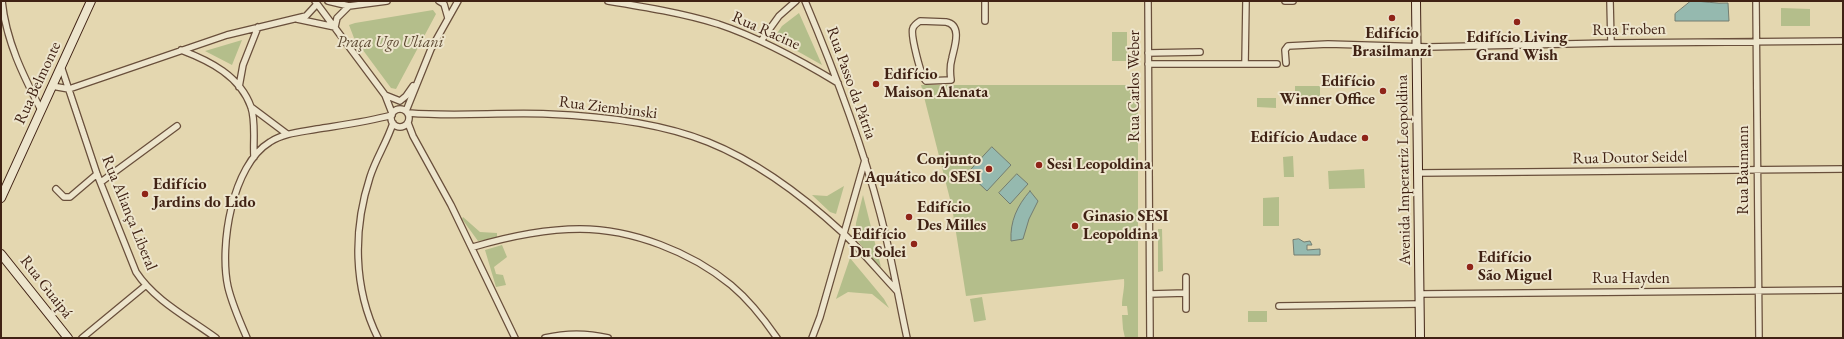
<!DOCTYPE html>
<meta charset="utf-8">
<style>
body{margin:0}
#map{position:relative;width:1844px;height:339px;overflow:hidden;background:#e4d7b0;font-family:"EB Garamond",serif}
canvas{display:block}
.frame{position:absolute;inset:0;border:2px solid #402214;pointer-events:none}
</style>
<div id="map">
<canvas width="1844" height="339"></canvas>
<div class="frame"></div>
</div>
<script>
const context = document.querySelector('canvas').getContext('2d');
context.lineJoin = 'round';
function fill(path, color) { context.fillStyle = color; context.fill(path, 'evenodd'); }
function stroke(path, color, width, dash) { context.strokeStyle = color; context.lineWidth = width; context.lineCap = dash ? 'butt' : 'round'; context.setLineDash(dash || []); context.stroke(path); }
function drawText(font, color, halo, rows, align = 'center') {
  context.font = font + ' "EB Garamond",serif'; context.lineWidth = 4; context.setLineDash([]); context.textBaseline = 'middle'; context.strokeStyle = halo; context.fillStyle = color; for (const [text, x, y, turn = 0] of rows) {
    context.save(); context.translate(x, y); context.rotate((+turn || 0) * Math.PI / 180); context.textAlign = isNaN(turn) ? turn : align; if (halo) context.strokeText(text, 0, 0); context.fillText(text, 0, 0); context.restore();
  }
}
fill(new Path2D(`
 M1781,8L1810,9V26H1781Z
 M433,10L436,14L396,89L391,88L354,38L349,25L355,23Z
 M799,13L822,65L774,38L782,26Z
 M1112,32H1127V61H1112Z
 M242,40L232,65L205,51Z
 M921,85H1138V338H1125L1123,329L1122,315H1128L1127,306H1122C1122,296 1125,288 1124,279L966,296L952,207Z
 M1295,86H1320V98H1295Z
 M1257,98H1276V108L1257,107Z
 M1293,156L1294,177H1284L1283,157Z
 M1364,169L1365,188L1329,189L1328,171Z
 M844,186L836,214L830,212L812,195L827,196Z
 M863,195L881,267L870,257L855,237L856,223Z
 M1279,197V226H1263V198Z
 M463,217L480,232L497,233V238L478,241L462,219Z
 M1158,229H1162L1163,271L1158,272Z
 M502,245L507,257L494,267L496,274L503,275L506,285L496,287L485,250Z
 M850,258L884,299L889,308L872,294L848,292L836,299Z
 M982,297L986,320L974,322L970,299Z
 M1248,311H1267V322H1248Z`), '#b4be8b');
const water = new Path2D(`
 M1691,1C1704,1 1716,4 1728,3L1729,21H1675V14Z
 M992,147L1011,165L987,191L968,173Z
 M1017,174L1028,184L1010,204L999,193Z
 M1030,191L1038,201L1029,219L1023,239L1011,241C1010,221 1017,206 1030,191Z
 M1299,239L1304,242L1310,241L1312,245H1307V250L1320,249V255H1294L1293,240Z`);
fill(water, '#95b9af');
stroke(water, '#737d71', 1);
const street = new Path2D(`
 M2,1C6,41 23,75 41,110
 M315,1L385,95L392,113
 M328,1L349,6L387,1
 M439,1L444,4L448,18
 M608,1C645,7 682,13 718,24C760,38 800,60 838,83
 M805,1C834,70 861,140 880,213C891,254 898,296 907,338
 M1148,1L1150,338
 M1285,1H1293
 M1610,1L1611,43
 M1756,1L1759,338
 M297,19L335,27
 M920,21L946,22C963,25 954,48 952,58C950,65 950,73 951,80L926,81C921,77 910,34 913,28C914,25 917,23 920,21Z
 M985,21V1
 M335,27L337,18L349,6
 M761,41L779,16L796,1
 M181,50C210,61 240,76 251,107C256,122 253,141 254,157
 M1148,53L1200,52
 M1286,63L1285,50L1288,46L1328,44L1428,47L1611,43L1843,41
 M1148,64H1277
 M1245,64L1246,1
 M61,66L97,174L136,272C155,301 189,318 216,338
 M52,86L69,89
 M239,87L243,65L258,27
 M69,89L227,35L306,16L317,4
 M385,95L400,101L406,96L413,86
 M251,107L287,134
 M391 118a9 9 0 1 1 18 0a9 9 0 1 1-18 0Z
 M406,111L431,49L458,1
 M409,113C455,117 502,112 548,114C601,116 658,122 708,142C758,162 804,197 843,233C862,251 879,272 897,291
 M408,123L413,136L451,205L515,338
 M1418,173L1843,169
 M101,182L177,126
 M56,189L64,197H70L97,174
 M473,247C507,237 544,229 580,229C632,229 691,252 731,285C749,300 764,319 777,338
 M1186,277V309
 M1150,294L1186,293
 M1420,294L1843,290
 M1279,306L1419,304
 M82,338L145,286
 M247,338C240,322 232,304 228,287C219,246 232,165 270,142C284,133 301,132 317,129C342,125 367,122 392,115
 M378,338C353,288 353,229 370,177C376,158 387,142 393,123
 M545,338C566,333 587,333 608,338
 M812,338L820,317L865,160`);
const secondary = new Path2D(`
 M1416,1L1420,338
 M1,198L91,1
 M1,254L68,338`);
stroke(street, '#694f3b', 8);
stroke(secondary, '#402214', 10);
stroke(street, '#ede5cc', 5.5);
stroke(secondary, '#ede5cc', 8);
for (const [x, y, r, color] of [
 [1392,18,4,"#8f2418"],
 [1517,22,4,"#8f2418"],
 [876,84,4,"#8f2418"],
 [1383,91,4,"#8f2418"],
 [1365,138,4,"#8f2418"],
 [1039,165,4,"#8f2418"],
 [989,169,4,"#8f2418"],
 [145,194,4,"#8f2418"],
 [909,217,4,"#8f2418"],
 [1075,226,4,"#8f2418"],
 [914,244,4,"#8f2418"],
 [1470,267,4,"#8f2418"]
]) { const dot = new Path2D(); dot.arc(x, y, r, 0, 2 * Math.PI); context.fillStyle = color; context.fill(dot); stroke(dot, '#ede5cc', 1.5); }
drawText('16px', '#402214', '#ede5cc', [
 ["Rua Froben",1629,30,-1],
 ["Rua Racine",766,31,24],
 ["Rua Belmonte",38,83,-65],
 ["Rua Passo da Pátria",851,83,70],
 ["Rua Carlos Weber",1135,86,-90],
 ["Rua Ziembinski",608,108,7],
 ["Rua Doutor Seidel",1630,158,-1],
 ["Avenida Imperatriz Leopoldina",1404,170,-91],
 ["Rua Baumann",1744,170,-90],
 ["Rua Aliança Liberal",129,213,68],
 ["Rua Hayden",1631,279],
 ["Rua Guaipá",46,287,52]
]);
drawText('bold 16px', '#402214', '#ede5cc', [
 ["Edifício",1392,34,"center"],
 ["Brasilmanzi",1392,52,"center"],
 ["Edifício Living",1517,38,"center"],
 ["Grand Wish",1517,56,"center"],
 ["Edifício",884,75],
 ["Maison Alenata",884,93],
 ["Edifício",1375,82,"right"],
 ["Winner Office",1375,100,"right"],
 ["Edifício Audace",1357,138,"right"],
 ["Conjunto",981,160,"right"],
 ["Aquático do SESI",981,178,"right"],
 ["Sesi Leopoldina",1047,165],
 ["Edifício",153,185],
 ["Jardins do Lido",153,203],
 ["Edifício",917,208],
 ["Des Milles",917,226],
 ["Ginasio SESI",1083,217],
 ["Leopoldina",1083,235],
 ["Edifício",906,235,"right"],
 ["Du Solei",906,253,"right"],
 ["Edifício",1478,258],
 ["São Miguel",1478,276]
], 'left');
drawText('italic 16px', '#5d4932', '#ede5cc', [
 ["Praça Ugo Uliani",390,43]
]);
</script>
